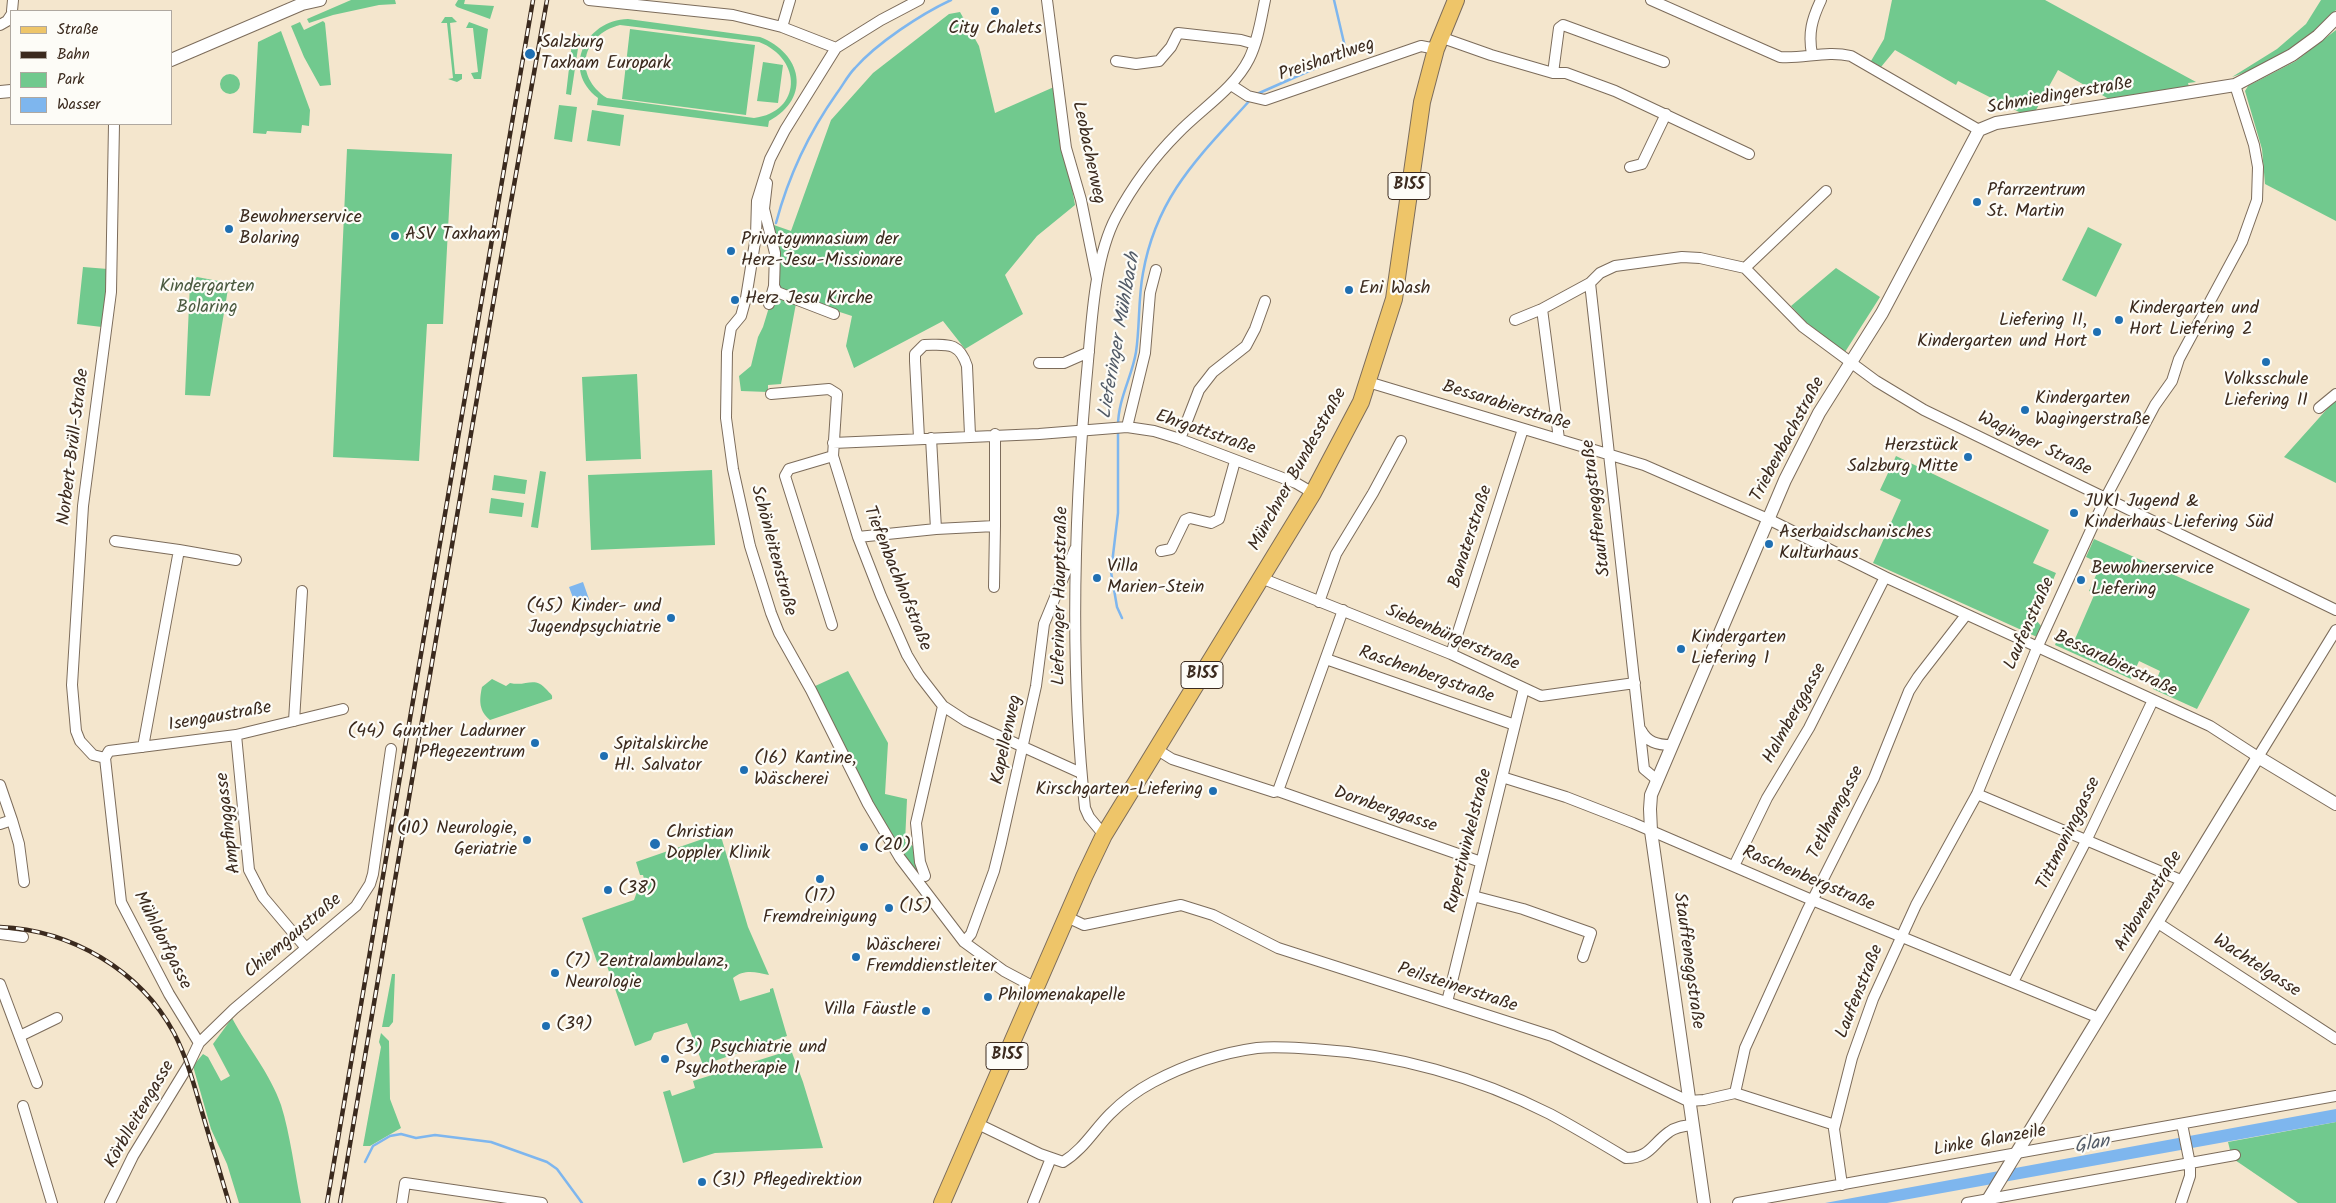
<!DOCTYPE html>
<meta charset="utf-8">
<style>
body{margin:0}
#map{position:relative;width:2336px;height:1203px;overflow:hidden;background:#f4e6cd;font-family:Kalam,sans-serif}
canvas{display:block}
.legend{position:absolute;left:10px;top:10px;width:162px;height:115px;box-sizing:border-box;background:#fdfcf7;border:1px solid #afa8a0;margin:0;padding:6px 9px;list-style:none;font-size:15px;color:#3b2a1e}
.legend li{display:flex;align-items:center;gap:10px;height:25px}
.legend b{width:25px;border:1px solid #afa8a0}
</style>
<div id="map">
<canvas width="2336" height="1203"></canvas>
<ul class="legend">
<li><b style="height:6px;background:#eec569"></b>Straße</li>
<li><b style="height:6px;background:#3b2a1e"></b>Bahn</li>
<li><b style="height:14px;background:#71c98e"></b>Park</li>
<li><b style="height:14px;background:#7eb6ee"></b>Wasser</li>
</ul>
</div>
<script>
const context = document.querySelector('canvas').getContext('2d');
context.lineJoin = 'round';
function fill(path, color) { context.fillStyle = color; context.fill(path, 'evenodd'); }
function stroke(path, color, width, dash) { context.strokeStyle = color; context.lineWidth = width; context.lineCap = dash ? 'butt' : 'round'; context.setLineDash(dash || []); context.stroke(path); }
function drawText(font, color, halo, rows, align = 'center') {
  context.font = font + ' Kalam,sans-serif'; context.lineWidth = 4.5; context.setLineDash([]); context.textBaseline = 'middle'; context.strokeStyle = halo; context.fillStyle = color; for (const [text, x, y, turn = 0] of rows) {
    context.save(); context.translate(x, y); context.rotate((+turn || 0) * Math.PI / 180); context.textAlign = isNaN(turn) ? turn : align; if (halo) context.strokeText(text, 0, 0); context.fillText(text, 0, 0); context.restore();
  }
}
fill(new Path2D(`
 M351,0H395L396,4L379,5L333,15L309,23L307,19Z
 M458,0H465L464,4L494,6L490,19L457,7L455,5Z
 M1892,0H2045L2196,82L2188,83L2189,87L2109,99L2058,70L2036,110L2021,113L1958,81L1956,85L1895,50L1881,67L1871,61L1884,39Z
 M2321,0H2336V10C2309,41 2270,64 2232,77L2277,49L2306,24Z
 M960,12L979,46L995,113L1054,87L1075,205L1037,236L1005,275L1023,314L965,349L943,321L854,368L846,346L852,316L797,298L781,384L768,385V392L741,391L739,376L751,366L758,337L763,327L770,304L771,224L791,231L831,120L873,73L949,14Z
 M445,17H452L457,22L450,23L455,74H462V79L457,82L448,79L453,78L447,23H441Z
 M628,19L760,37C802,53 812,98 769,121L768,127L597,105L598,98C561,70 585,20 628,19ZM620,25L759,42C803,59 802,112 754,118L607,98C573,76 581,35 620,25Z
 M300,22L304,30L323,21L325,23L331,85L320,86L304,57L291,26Z
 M469,22L488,29L481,79H474L471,73L478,72L473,28H466Z
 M630,29L755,45L746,115L622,99Z
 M2336,30V221L2265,184L2262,149L2245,91L2248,86L2296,61Z
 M281,31L310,110L309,126L302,125L301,133L267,131L266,134L253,133L258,42Z
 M573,34L580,35L571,95L566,94Z
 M763,62L783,65L778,103L757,101Z
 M220 84a10 10 0 1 1 20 0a10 10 0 1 1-20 0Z
 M559,105L577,107L572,142L554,139Z
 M592,110L624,115L620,146L587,141Z
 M347,149L452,154L443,324H427L419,461L333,457Z
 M2088,227L2122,244L2096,297L2062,280Z
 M83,267L108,269L102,327L77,324Z
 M1836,268L1880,297L1845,352L1807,323L1791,306Z
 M197,277L229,283L210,396L185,395L190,283Z
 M637,374L641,459L586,461L582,377Z
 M2336,399V483L2284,457Z
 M1896,456L2049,530L2033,563L2056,573L2036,620L2042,627L2037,637L1873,563L1901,500L1880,490Z
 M712,470L715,545L591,550L588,475Z
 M540,471L546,472L538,528L531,527Z
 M494,475L527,480L525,494L492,490Z
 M491,498L524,503L522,517L489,513Z
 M2094,539L2250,609L2197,709L2153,689L2160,671L2139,661L2131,679L2055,645L2057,640L2072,646L2095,593L2089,591L2101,564L2086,557Z
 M848,671L888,743L885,794L907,799L905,842L915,847L924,878L923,885L882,822L813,687Z
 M492,679L506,686L510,683C527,687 534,675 547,690C550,694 553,694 552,699L490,720C479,711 479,701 482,687Z
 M720,833L748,927L769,975C756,972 744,969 733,978L740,1001L770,992V989L773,988L787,1036L703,1065L687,1023L654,1033L651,1040L635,1046L607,966L599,968L582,918L634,900L638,889L646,886L643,875H640L636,862Z
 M392,974H395L393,1022L389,1027H382Z
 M232,1018C248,1048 270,1073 281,1105C290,1133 295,1173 301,1203H239L227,1164L211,1129L193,1066L203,1054L208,1057L221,1081L230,1076L213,1044Z
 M381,1033L389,1041L390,1099L401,1128L370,1146H363L381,1047L379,1042Z
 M791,1050L803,1082L823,1148L715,1153L683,1163L663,1092L670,1090L672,1096L695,1088L693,1081Z
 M2336,1122V1203H2298L2232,1158L2228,1142Z`), '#71c98e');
fill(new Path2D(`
 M583,582L590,602L576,606L569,587Z
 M2336,1109V1122L1887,1203H1825Z`), '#7eb6ee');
stroke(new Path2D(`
 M1257,94L1334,60L1343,52L1345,47L1334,0
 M776,223C789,174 808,134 837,93C843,85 848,75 855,68C877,43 921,14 951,0
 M1118,426C1118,399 1132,377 1136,352C1140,326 1138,299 1143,273C1157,194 1201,155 1251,99
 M1118,431V513L1111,572L1117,607L1122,618
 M365,1162L373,1146L390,1136L401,1134L416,1138L435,1135L491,1142L547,1162L557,1169L582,1203`), '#7eb6ee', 2.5);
const minor = new Path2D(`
 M589,0L733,15L782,27L836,48
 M919,0L881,20L836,48L785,130L770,159L757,201L756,236L746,298L741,316L731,328L727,352L726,418L733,469L750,546L771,613L779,633L811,690L868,804L900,858L964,942L1004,971L1036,988
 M1047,0L1066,148L1081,200L1097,279
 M1651,0L1780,57C1804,59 1826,50 1851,56L1979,130
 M12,11L13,0
 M0,25L7,21L11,15
 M782,27L790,0
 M1440,37L1491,55L1553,73H1566L1615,91L1749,154
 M1812,54C1808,33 1812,19 1821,0
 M1116,61L1136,64L1159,61L1171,47L1178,33L1241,40L1255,44
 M1553,73L1559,28L1563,25L1664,62
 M1231,85L1248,96L1265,100L1421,46L1436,49
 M1630,167L1642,164L1666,114
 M767,183L764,209L775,253L774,286L777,292L834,314
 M1745,268L1803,327L1876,381L1924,410L2336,610
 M1590,283L1644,769L1656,779
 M769,304L774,286
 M1542,309L1559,439
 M1515,320L1542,309L1590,283L1600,273L1615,266L1682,257L1700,258L1745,268L1826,191
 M1039,363H1064L1089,352
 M1368,382L1644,465L1768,519L1885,577L2210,726L2258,757L2336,630
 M771,394L829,389L837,394L833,456L858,537L881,596L907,655L919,675L943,706L966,721L1081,773
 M2319,408L2336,394
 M1127,427L1145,353L1150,293L1156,270
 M919,438L915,361V354L924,345C947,345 959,341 967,366L970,435
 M931,438L936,529
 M1180,439L1199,390L1213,372L1246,346L1255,329L1265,301
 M833,443L1039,434L1127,427L1154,431L1180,439L1296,483L1313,493
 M858,537L936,529L995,526V434
 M115,541L179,550L143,747
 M179,550L236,560
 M1161,551L1171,549L1185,520L1190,518L1211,523L1219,519L1235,461
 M1261,578L1451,654L1541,696L1635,683
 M994,587L995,526
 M1319,602L1336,554L1373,493L1401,441
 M832,625L785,476L789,469L833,456
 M1451,654L1523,429
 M1326,659L1515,725
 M294,721L302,591
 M1641,730C1647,742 1657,745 1671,745
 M236,735L249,870L263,897L306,948
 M1156,749L1172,759L1274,792L1278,791L1481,862
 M105,758L93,755L80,741L76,731L72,685L83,506L111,292L114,124
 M105,758L121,902L169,994L199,1043
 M105,758L109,751L236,735L343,709
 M1502,777L1566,797L1633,823L1812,900L2099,1018
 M0,785L12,820L0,824
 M1278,791L1343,610
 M1977,794L2183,881
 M12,820L19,844L24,882
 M1104,835L1089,817L1085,808C1069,661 1074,509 1088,361C1092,317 1095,257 1116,217C1132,187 1154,157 1178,133C1201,109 1234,89 1249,59C1258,41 1261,19 1265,0
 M1734,866L1767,798L1809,728L1885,577
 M925,876L920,862L916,823L943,706
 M1473,896L1523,909L1591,933L1583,957
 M1067,917L1084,925L1181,905L1213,915L1278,948L1552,1036L1688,1101L1704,1100L1735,1093L1835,1125
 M2158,923L2336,1039
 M0,934L23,937
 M964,942L971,934L994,871L1001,843L1036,686L1044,624L1075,549
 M2013,982L2086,841L2153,700
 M0,984L37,1083
 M1447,1002L1524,688
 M20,1036L57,1018
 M1735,1093L1745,1048L1807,911L1874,778L1909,691L1918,677L1966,615
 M23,1106L52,1203
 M978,1124L1040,1154L1063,1162C1083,1150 1094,1130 1110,1114C1122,1102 1138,1090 1153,1082C1185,1065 1221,1053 1257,1048C1276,1046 1295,1048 1314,1049C1395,1054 1477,1077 1550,1114C1576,1128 1601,1143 1626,1158C1650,1158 1652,1144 1669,1132C1675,1127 1683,1126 1692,1125
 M1842,1185L1834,1129L1852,1058L1873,999L1916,905L1977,794L2037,648L2106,497L2155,405L2172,381L2179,359L2242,242L2257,200L2258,167L2254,145L2235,85
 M110,1203L133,1156L188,1066L199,1043L234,1009L356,906L370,884L373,874L391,749
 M402,1203L405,1183L542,1203
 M1033,1203L1051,1158
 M1738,1203L2336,1096
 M1967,1203L2235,1155
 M2181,1203L2190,1176V1164L2182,1124`);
const tertiary = new Path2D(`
 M171,60L302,4L320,0
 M0,92L11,91
 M1704,1203L1651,831L1650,809L1651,795L1785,480L1819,413L1882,313L1979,130L1996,123L2235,85L2292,55L2318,36L2336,18
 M1986,1203L2258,757L2336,804`);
const primary = new Path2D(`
 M942,1203L1084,877L1104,835L1313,493L1361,402L1394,299L1422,102L1436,49L1456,0`);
stroke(minor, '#7c6c5b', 12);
stroke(tertiary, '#7c6c5b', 14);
stroke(primary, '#7c6c5b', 18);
stroke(minor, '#fff', 10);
stroke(tertiary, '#fff', 12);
stroke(primary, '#eec569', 16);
const rail = new Path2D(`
 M0,927C71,930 140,970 174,1033C187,1058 194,1085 202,1112C211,1142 220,1173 229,1203
 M327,1203L533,0
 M340,1203L498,275L547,0`);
stroke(rail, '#3b2a1e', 4.5);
stroke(rail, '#fdfcf7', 2.5, [8]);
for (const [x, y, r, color] of [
 [995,11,5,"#1f6fb2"],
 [530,54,6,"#1f6fb2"],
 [1977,202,5,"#1f6fb2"],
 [229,229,5,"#1f6fb2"],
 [395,236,5,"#1f6fb2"],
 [731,251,5,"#1f6fb2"],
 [1349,290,5,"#1f6fb2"],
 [735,300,5,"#1f6fb2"],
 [2119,320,5,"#1f6fb2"],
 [2097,332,5,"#1f6fb2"],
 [2266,362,5,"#1f6fb2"],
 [2025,410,5,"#1f6fb2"],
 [1968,457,5,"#1f6fb2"],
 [2074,513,5,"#1f6fb2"],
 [1769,544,5,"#1f6fb2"],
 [1097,578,5,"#1f6fb2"],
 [2081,580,5,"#1f6fb2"],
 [671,618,5,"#1f6fb2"],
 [1681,649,5,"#1f6fb2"],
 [535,743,5,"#1f6fb2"],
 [604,756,5,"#1f6fb2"],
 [744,770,5,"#1f6fb2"],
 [1213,791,5,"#1f6fb2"],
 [527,840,5,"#1f6fb2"],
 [655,844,6,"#1f6fb2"],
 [864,847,5,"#1f6fb2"],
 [820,879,5,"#1f6fb2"],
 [608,890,5,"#1f6fb2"],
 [889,908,5,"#1f6fb2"],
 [856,957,5,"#1f6fb2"],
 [555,973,5,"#1f6fb2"],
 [988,997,5,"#1f6fb2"],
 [926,1011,5,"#1f6fb2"],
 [546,1026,5,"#1f6fb2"],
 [665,1059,5,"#1f6fb2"],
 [702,1182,5,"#1f6fb2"]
]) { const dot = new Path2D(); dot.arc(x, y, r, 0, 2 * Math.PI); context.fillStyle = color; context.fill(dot); stroke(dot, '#fdfcf7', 2); }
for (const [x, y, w] of [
 [1409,186,42],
 [1202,675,42],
 [1007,1056,42]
]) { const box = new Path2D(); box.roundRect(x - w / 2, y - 13.5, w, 27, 4); context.fillStyle = '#fdfcf7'; context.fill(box); stroke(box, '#3b2a1e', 1); }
drawText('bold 16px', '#3b2a1e', null, [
 ["B155",1409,186],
 ["B155",1202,675],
 ["B155",1007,1056]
]);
drawText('18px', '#3b2a1e', '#fdfcf7', [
 ["City Chalets",995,30,"center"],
 ["Salzburg",541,44],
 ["Taxham Europark",541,65],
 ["Pfarrzentrum",1987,192],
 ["St. Martin",1987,213],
 ["Bewohnerservice",239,219],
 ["Bolaring",239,240],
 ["ASV Taxham",405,236],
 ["Privatgymnasium der",741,241],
 ["Herz-Jesu-Missionare",741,262],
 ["Eni Wash",1359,290],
 ["Herz Jesu Kirche",745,300],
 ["Kindergarten und",2129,310],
 ["Hort Liefering 2",2129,331],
 ["Liefering II,",2087,322,"right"],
 ["Kindergarten und Hort",2087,343,"right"],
 ["Volksschule",2266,381,"center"],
 ["Liefering II",2266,402,"center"],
 ["Kindergarten",2035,400],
 ["Wagingerstraße",2035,421],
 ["Herzstück",1958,447,"right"],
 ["Salzburg Mitte",1958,468,"right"],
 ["JUKI Jugend &",2084,503],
 ["Kinderhaus Liefering Süd",2084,524],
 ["Aserbaidschanisches",1779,534],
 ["Kulturhaus",1779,555],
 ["Villa",1107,568],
 ["Marien-Stein",1107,589],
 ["Bewohnerservice",2091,570],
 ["Liefering",2091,591],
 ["(45) Kinder- und",661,608,"right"],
 ["Jugendpsychiatrie",661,629,"right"],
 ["Kindergarten",1691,639],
 ["Liefering 1",1691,660],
 ["(44) Gunther Ladurner",525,733,"right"],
 ["Pflegezentrum",525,754,"right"],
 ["Spitalskirche",614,746],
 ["Hl. Salvator",614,767],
 ["(16) Kantine,",754,760],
 ["Wäscherei",754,781],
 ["Kirschgarten-Liefering",1203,791,"right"],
 ["(10) Neurologie,",517,830,"right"],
 ["Geriatrie",517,851,"right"],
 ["Christian",666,834],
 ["Doppler Klinik",666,855],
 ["(20)",874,847],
 ["(38)",618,890],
 ["(17)",820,898,"center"],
 ["Fremdreinigung",820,919,"center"],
 ["(15)",899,908],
 ["Wäscherei",866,947],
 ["Fremddienstleiter",866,968],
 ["(7) Zentralambulanz,",565,963],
 ["Neurologie",565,984],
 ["Philomenakapelle",998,997],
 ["Villa Fäustle",916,1011,"right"],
 ["(39)",556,1026],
 ["(3) Psychiatrie und",675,1049],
 ["Psychotherapie I",675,1070],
 ["(31) Pflegedirektion",712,1182]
], 'left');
drawText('18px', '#3b2a1e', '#fdfcf7', [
 ["Preishartlweg",1327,61,-19],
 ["Schmiedingerstraße",2060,97,-10],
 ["Leobacherweg",1087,153,78],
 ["Bessarabierstraße",1506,407,17],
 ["Ehrgottstraße",1205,434,19],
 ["Triebenbachstraße",1789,440,-62],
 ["Waginger Straße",2034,445,26],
 ["Norbert-Brüll-Straße",75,447,-83],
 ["Münchner Bundesstraße",1299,470,-61],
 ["Stauffeneggstraße",1598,508,-97],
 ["Banaterstraße",1472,537,-72],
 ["Schönleitenstraße",772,551,75],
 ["Tiefenbachhofstraße",896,579,68],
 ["Lieferinger Hauptstraße",1062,596,-89],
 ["Laufenstraße",2031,624,-66],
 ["Siebenbürgerstraße",1452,639,23],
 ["Bessarabierstraße",2115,665,25],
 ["Raschenbergstraße",1426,676,19],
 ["Halmberggasse",1796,714,-61],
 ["Isengaustraße",220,718,-10],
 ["Kapellenweg",1008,740,-78],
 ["Dornberggasse",1385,811,19],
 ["Tetlhamgasse",1837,813,-63],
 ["Ampfinggasse",230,823,-97],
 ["Tittmoninggasse",2070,834,-64],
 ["Rupertiwinkelstraße",1470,841,-76],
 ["Raschenbergstraße",1808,880,23],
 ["Aribonenstraße",2150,902,-59],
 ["Chiemgaustraße",294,937,-40],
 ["Mühldorfgasse",161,941,63],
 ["Stauffeneggstraße",1687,961,82],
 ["Wachtelgasse",2256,967,33],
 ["Peilsteinerstraße",1457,989,18],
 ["Laufenstraße",1861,992,-68],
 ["Körblleitengasse",141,1115,-60],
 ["Linke Glanzeile",1990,1142,-10]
]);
drawText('18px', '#4b5a40', '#fdfcf7', [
 ["Kindergarten",207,288],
 ["Bolaring",207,309]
]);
drawText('italic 19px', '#525b67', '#fdfcf7', [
 ["Lieferinger Mühlbach",1121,336,-80],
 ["Glan",2092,1146,-10]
]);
</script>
